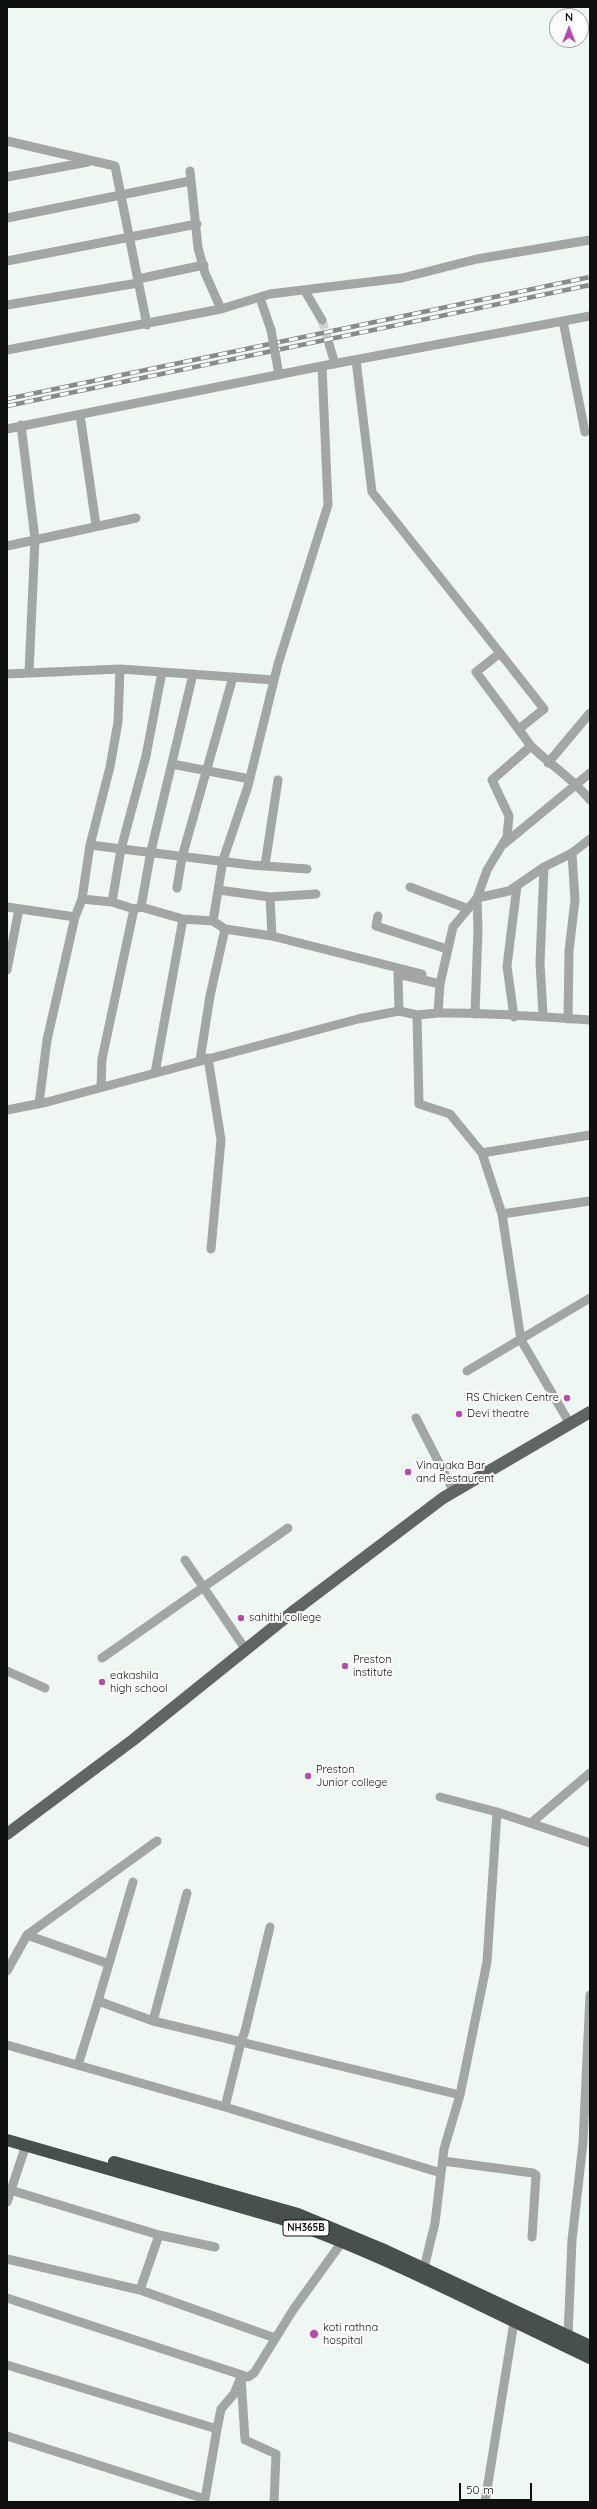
<!DOCTYPE html>
<style>
body{margin:0}
#map{position:relative;width:597px;height:2509px;overflow:hidden;background:#eef7f2;font-family:Quicksand,sans-serif}
canvas{display:block}
.frame{position:absolute;inset:0;border:8px solid #0d100f;pointer-events:none}
.north{position:absolute;left:549px;top:8px;width:40px;height:40px;box-sizing:border-box;background:#fff;border:1px solid #9e9f9f;border-radius:50%;rotate:0deg;font-size:11px;font-weight:700;line-height:16px;text-align:center;color:#0d100f}
.north::after{content:'';display:block;margin:auto;width:14px;height:18px;background:#b84cac;clip-path:polygon(50% 0,100% 100%,50% 72%,0 100%)}
.scale{position:absolute;left:459px;top:2483px;width:73px;height:18px;box-sizing:border-box;border:2px solid #0d100f;border-top:0;padding-left:5px;font-size:12px;line-height:14px;white-space:nowrap;color:#0d100f;-webkit-text-stroke:3px #fff;paint-order:stroke}
</style>
<div id="map">
<canvas width="597" height="2509"></canvas>
<div class="frame"></div>
<div class="north">N</div>
<div class="scale">50 m</div>
</div>
<script>
const context = document.querySelector('canvas').getContext('2d');
context.lineJoin = 'round';
function stroke(path, color, width, dash) { context.strokeStyle = color; context.lineWidth = width; context.lineCap = dash ? 'butt' : 'round'; context.setLineDash(dash || []); context.stroke(path); }
function drawText(font, color, halo, rows, align = 'center') {
  context.font = font + ' Quicksand,sans-serif'; context.lineWidth = 4; context.setLineDash([]); context.textBaseline = 'middle'; context.strokeStyle = halo; context.fillStyle = color; for (const [text, x, y, turn = 0] of rows) {
    context.save(); context.translate(x, y); context.rotate((+turn || 0) * Math.PI / 180); context.textAlign = isNaN(turn) ? turn : align; if (halo) context.strokeText(text, 0, 0); context.fillText(text, 0, 0); context.restore();
  }
}
stroke(new Path2D(`
 M322,320L329,344`), '#ccd4d0', 9, [9, 4.5]);
stroke(new Path2D(`
 M7,141L115,166L147,325
 M7,177L88,162
 M7,218L190,181
 M7,261L197,224
 M305,291L322,320
 M260,298L271,330
 M7,305L138,283V279L204,265
 M221,309L270,294L402,278L477,259L590,240
 M563,321L585,432
 M329,344L335,364
 M7,350L221,309L205,273L198,248L190,171
 M276,358L279,375
 M356,360L372,492L500,653
 M80,415L96,525
 M21,425L35,539L29,673
 M7,429L322,366L590,316
 M7,546L136,518
 M7,674L120,669
 M531,746C550,765 573,778 590,800
 M548,763L590,713
 M172,764L250,779
 M504,844L590,773
 M90,845L110,767L118,722L120,669L274,680
 M265,865L278,780
 M410,887L466,908
 M177,888L182,857L233,677
 M218,890L270,897L316,894
 M82,899L90,845L251,865L307,869
 M112,902L121,849L146,756L162,672
 M7,907L75,917L82,899L112,902L134,909L141,907L183,919L213,921
 M141,907L151,851L193,674
 M378,916L376,926L447,949
 M225,929L272,936L270,897
 M272,936L422,974
 M7,970L19,909
 M440,984L453,927L477,898L509,891L544,867L572,853L590,839
 M438,1013C489,1012 540,1017 590,1020
 M475,1014L478,929L477,898L487,870L507,837L509,816L492,780L531,746L476,672L500,653L544,709L519,729
 M417,1015L419,1104L450,1114L482,1153L502,1214L521,1340L570,1424
 M543,1015L540,963L544,867
 M514,1017L507,966L517,886
 M568,1019L569,951L575,900L572,853
 M208,1058L221,1140L211,1249
 M200,1060L210,996L225,929L213,921L223,860L248,786L278,664L328,505L322,366
 M155,1073L183,919
 M101,1087L102,1059L134,909
 M39,1104L47,1040L75,917
 M7,1110L47,1102L358,1019L399,1011L417,1015L438,1013L440,984L398,974L399,1011
 M482,1153L590,1135
 M502,1214L590,1201
 M467,1371L590,1298
 M416,1418L454,1492
 M185,1560L246,1650
 M102,1658L288,1528
 M7,1671L45,1688
 M440,1797L497,1812L590,1843
 M531,1823L590,1773
 M27,1935L109,1964
 M7,1971L27,1935L157,1841
 M98,2001L133,1882
 M153,2021L187,1893
 M7,2045L225,2107L441,2173L435,2223L424,2268
 M78,2065L98,2001L153,2021L241,2042L245,2031L270,1927
 M225,2107L241,2042L460,2095
 M443,2161L533,2173L536,2175L532,2237
 M441,2173L444,2149L460,2095L487,1962L497,1812
 M7,2189L159,2235L215,2247
 M7,2202L26,2145
 M7,2259L140,2290L275,2338
 M140,2290L159,2235
 M7,2298L248,2377L254,2373L293,2310L342,2242
 M568,2336L572,2240L583,2143L590,1995
 M7,2365L217,2429L221,2409L234,2394L241,2377L245,2440L276,2454L274,2502
 M7,2436L205,2499L217,2429
 M485,2502L514,2322`), '#a2a6a5', 9);
stroke(new Path2D(`
 M7,1834L133,1740L295,1610L443,1498L590,1412`), '#606663', 12);
stroke(new Path2D(`
 M7,2140L282,2219C388,2256 488,2310 590,2358
 M114,2162L298,2214L382,2249L590,2346`), '#48504d', 12);
const rail = new Path2D(`
 M7,399L590,277
 M7,406L590,285`);
stroke(rail, '#868d89', 4.5);
stroke(rail, '#fff', 3, [9]);
stroke(new Path2D(`
 M271,330L276,358`), '#a2a6a5', 9);
for (const [x, y, r, color] of [
 [567,1398,4,"#b84cac"],
 [459,1414,4,"#b84cac"],
 [408,1472,4,"#b84cac"],
 [241,1618,4,"#b84cac"],
 [345,1666,4,"#b84cac"],
 [102,1682,4,"#b84cac"],
 [308,1776,4,"#b84cac"],
 [314,2334,5,"#b84cac"]
]) { const dot = new Path2D(); dot.arc(x, y, r, 0, 2 * Math.PI); context.fillStyle = color; context.fill(dot); stroke(dot, '#fff', 1.5); }
for (const [x, y, w] of [
 [306,2228,46]
]) { const box = new Path2D(); box.roundRect(x - w / 2, y - 8, w, 16, 3); context.fillStyle = '#fff'; context.fill(box); stroke(box, '#0d100f', 1); }
drawText('bold 10px', '#0d100f', null, [
 ["NH365B",306,2228]
]);
drawText('11px', '#0d100f', '#fff', [
 ["RS Chicken Centre",559,1398,"right"],
 ["Devi theatre",467,1414],
 ["Vinayaka Bar",416,1466],
 ["and Restaurent",416,1479],
 ["sahithi college",249,1618],
 ["Preston",353,1660],
 ["institute",353,1673],
 ["eakashila",110,1676],
 ["high school",110,1689],
 ["Preston",316,1770],
 ["Junior college",316,1783],
 ["koti rathna",323,2328],
 ["hospital",323,2341]
], 'left');
</script>
